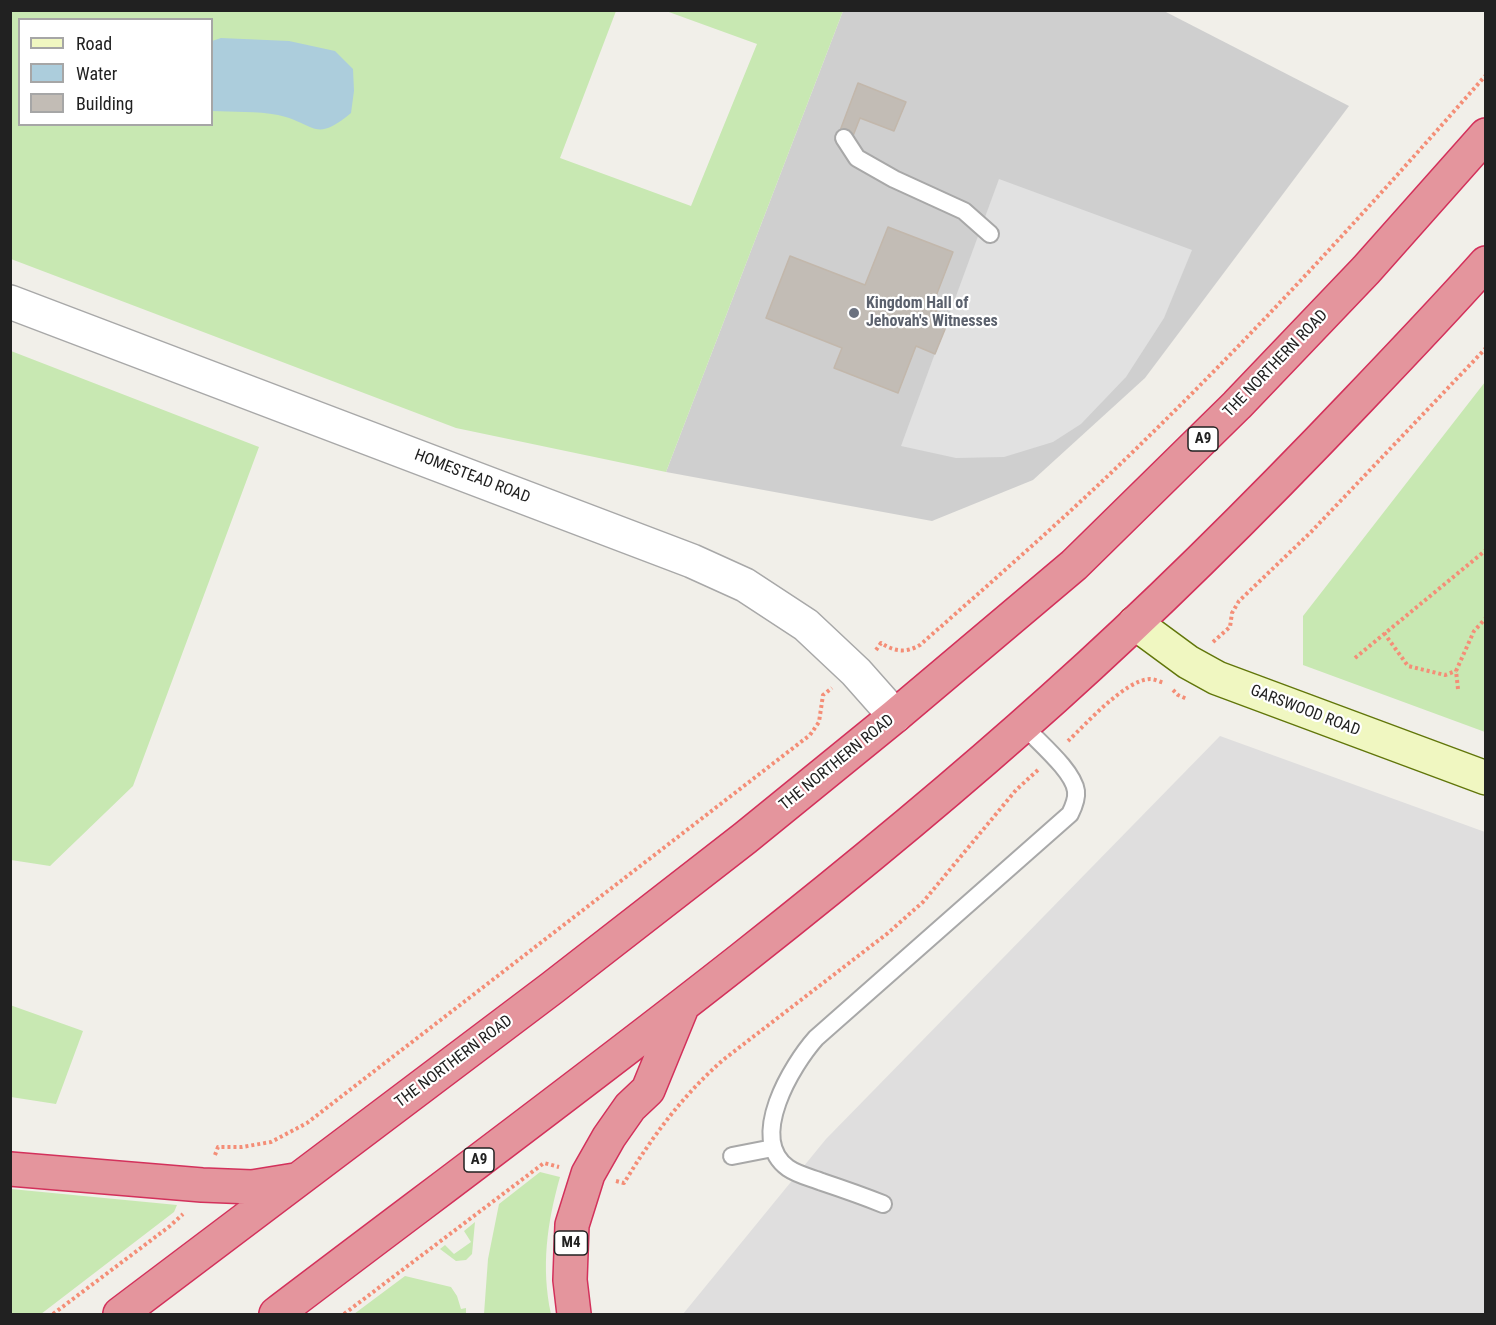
<!DOCTYPE html>
<style>
body{margin:0}
#map{position:relative;width:1496px;height:1325px;overflow:hidden;background:#f1efe9;font-family:"Roboto Condensed",sans-serif}
canvas{display:block}
.frame{position:absolute;inset:0;border:12px solid #212121;pointer-events:none}
.legend{position:absolute;left:18px;top:18px;width:195px;height:108px;box-sizing:border-box;background:#fff;border:2px solid #a6a6a6;margin:0;padding:8px 10px;list-style:none;font-size:18px;color:#212121}
.legend li{display:flex;align-items:center;gap:12px;height:30px}
.legend b{width:30px;border:2px solid #a6a6a6}
</style>
<div id="map">
<canvas width="1496" height="1325"></canvas>
<div class="frame"></div>
<ul class="legend">
<li><b style="height:8px;background:#f0f7c1"></b>Road</li>
<li><b style="height:16px;background:#accddc"></b>Water</li>
<li><b style="height:16px;background:#c2bcb5"></b>Building</li>
</ul>
</div>
<script>
const context = document.querySelector('canvas').getContext('2d');
context.lineJoin = 'round';
function fill(path, color) { context.fillStyle = color; context.fill(path, 'evenodd'); }
function stroke(path, color, width, dash) { context.strokeStyle = color; context.lineWidth = width; context.lineCap = dash ? 'butt' : 'round'; context.setLineDash(dash || []); context.stroke(path); }
function drawText(font, color, halo, rows, align = 'center') {
  context.font = font + ' "Roboto Condensed",sans-serif'; context.lineWidth = 4.5; context.setLineDash([]); context.textBaseline = 'middle'; context.strokeStyle = halo; context.fillStyle = color; for (const [text, x, y, turn = 0] of rows) {
    context.save(); context.translate(x, y); context.rotate((+turn || 0) * Math.PI / 180); context.textAlign = isNaN(turn) ? turn : align; if (halo) context.strokeText(text, 0, 0); context.fillText(text, 0, 0); context.restore();
  }
}
fill(new Path2D(`
 M1220,736L1485,832V1314H683L826,1139Z`), '#dfdede');
fill(new Path2D(`
 M843,11H1164L1349,106L1145,378L1033,480L932,521L666,472Z`), '#cfcfcf');
fill(new Path2D(`
 M10,11H616L560,158L691,206L757,44L666,11H843L666,472L456,428L11,259ZM20,20H212V124H20Z
 M11,351L259,447L133,786L50,866L11,860Z
 M1485,382V732L1303,665V616Z
 M10,1005L83,1031L56,1104L11,1097Z
 M540,1172L560,1177C547,1223 541,1267 551,1314H484L488,1259L499,1204Z
 M11,1189L177,1205L174,1212L41,1314H11Z
 M475,1222L472,1254L466,1260L456,1261L440,1249L445,1245L454,1254L471,1242L464,1231Z
 M405,1276L451,1287L457,1296L461,1309L466,1308V1314H354Z`), '#c8e8b2');
fill(new Path2D(`
 M999,179L1192,250L1164,318L1126,377L1081,424L1053,442L1004,457L956,458L901,446Z`), '#e1e1e1');
fill(new Path2D(`
 M221,38L289,41L335,51L353,69L354,91L351,113C314,144 315,123 278,115C257,111 233,112 212,111V41Z`), '#accddc');
const building = new Path2D(`
 M858,83L906,102L894,131L860,118L851,141L838,136Z
 M888,227L953,252L931,309L950,317L935,354L916,346L898,393L834,368L842,348L766,318L790,256L865,285Z`);
fill(building, '#c2bcb5');
stroke(building, '#c2b7ab', 1.5);
const lane = new Path2D(`
 M844,138L857,158L894,179L964,211L990,234
 M732,1156L773,1148
 M883,1204C863,1196 843,1189 822,1182C812,1178 798,1175 788,1168C747,1139 792,1065 816,1038L1070,814C1073,808 1077,799 1076,791C1073,770 1037,741 1023,725`);
const street = new Path2D(`
 M10,302L692,561L745,585L806,625L856,672L895,716`);
const secondary = new Path2D(`
 M1135,623L1188,662L1217,678L1486,778`);
const highway = new Path2D(`
 M10,1169L202,1185L252,1187L295,1180
 M120,1314L552,988L745,838L895,716L1074,565L1237,405L1366,270L1486,135
 M276,1314C539,1114 808,919 1054,698C1160,603 1261,502 1359,399C1402,354 1445,309 1486,263
 M574,1314L570,1280L572,1225L588,1174L609,1137L630,1107L648,1090L682,1007`);
stroke(lane, '#a8a8a8', 20);
stroke(street, '#a8a8a8', 36);
stroke(secondary, '#61760a', 36);
stroke(highway, '#d3315b', 36);
stroke(new Path2D(`
 M1384,633L1408,666L1445,675L1456,671
 M1213,642L1230,627L1232,613L1239,601L1311,532L1486,348
 M876,650L881,643C895,652 906,653 920,645C996,578 1073,511 1145,440C1264,324 1376,200 1486,75
 M1355,658L1486,550
 M1458,689L1456,671L1474,631L1486,618
 M1173,690L1178,695L1187,699
 M1068,741C1086,724 1125,680 1150,679C1155,679 1160,682 1164,683
 M215,1155L218,1147H242L271,1142L307,1123L810,735L819,722L823,695L832,688
 M616,1181L624,1183C652,1137 682,1096 723,1060L888,933L923,902L1016,790L1039,769
 M53,1314L170,1226L183,1214
 M344,1314L544,1163L559,1167`), '#f48e77', 4, [3, 3]);
stroke(lane, '#fff', 16);
stroke(street, '#fff', 33);
stroke(secondary, '#f0f7c1', 33);
stroke(highway, '#e4959d', 33);
for (const [x, y, r, color] of [
 [854,313,6,"#6b7280"]
]) { const dot = new Path2D(); dot.arc(x, y, r, 0, 2 * Math.PI); context.fillStyle = color; context.fill(dot); stroke(dot, '#fff', 2); }
for (const [x, y, w] of [
 [1203,439,30],
 [479,1160,30],
 [571,1243,33]
]) { const box = new Path2D(); box.roundRect(x - w / 2, y - 12, w, 24, 4.5); context.fillStyle = '#fff'; context.fill(box); stroke(box, '#212121', 1.5); }
drawText('bold 15px', '#212121', null, [
 ["A9",1203,439],
 ["A9",479,1160],
 ["M4",571,1243]
]);
drawText('bold 16px', '#5b616d', '#fff', [
 ["Kingdom Hall of",866,304],
 ["Jehovah's Witnesses",866,322]
], 'left');
drawText('16px', '#212121', '#fff', [
 ["THE NORTHERN ROAD",1276,364,-46],
 ["HOMESTEAD ROAD",472,477,21],
 ["GARSWOOD ROAD",1305,711,21],
 ["THE NORTHERN ROAD",837,763,-39],
 ["THE NORTHERN ROAD",454,1062,-37]
]);
</script>
